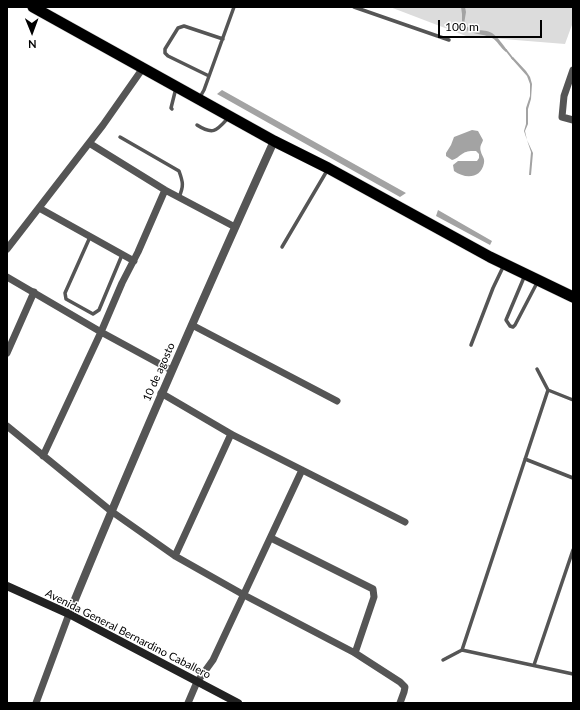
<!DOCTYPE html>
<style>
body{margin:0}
#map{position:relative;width:580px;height:710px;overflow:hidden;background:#fff;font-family:Lato,sans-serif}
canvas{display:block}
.frame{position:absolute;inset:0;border:8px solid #000;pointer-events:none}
.north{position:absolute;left:12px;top:12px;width:40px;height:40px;-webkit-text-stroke:3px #fff;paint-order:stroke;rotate:179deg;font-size:11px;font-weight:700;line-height:16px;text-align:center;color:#000}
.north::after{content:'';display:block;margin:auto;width:14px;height:18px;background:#000;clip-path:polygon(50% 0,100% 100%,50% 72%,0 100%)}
.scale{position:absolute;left:438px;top:20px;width:104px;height:18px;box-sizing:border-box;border:2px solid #000;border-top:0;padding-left:5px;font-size:12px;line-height:14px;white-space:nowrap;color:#000;-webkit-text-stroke:3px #fff;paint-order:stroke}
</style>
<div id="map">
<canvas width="580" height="710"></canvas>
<div class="frame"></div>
<div class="north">N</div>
<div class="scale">100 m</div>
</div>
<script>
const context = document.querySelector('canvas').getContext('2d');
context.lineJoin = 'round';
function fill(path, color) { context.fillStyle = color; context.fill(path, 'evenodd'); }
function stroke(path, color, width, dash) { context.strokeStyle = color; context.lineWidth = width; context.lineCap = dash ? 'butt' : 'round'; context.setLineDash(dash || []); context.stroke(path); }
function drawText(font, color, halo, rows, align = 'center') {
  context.font = font + ' Lato,sans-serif'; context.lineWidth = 3; context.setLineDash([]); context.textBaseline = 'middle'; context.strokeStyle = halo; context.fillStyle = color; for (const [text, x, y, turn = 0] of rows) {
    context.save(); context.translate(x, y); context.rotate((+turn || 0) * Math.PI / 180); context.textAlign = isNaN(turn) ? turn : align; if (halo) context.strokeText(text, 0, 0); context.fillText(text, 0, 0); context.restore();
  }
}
fill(new Path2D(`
 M390,7H573V22L565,44L466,36Z`), '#dcdcdc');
fill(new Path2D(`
 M461,7H465L466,12L464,24C472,33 483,28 492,33C498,37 503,45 507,50L506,52C500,48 498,41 492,38C482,33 471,35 462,27V14Z
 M513,57L526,71L530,77L532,84L531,99L528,109V124L525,131L527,140L533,153L531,175H529L531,152L524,131L526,124V108L530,96V84L527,76L511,58Z
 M222,90L406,193L400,197L217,94Z
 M472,130L478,131L483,140C482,144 479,146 481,152C482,156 485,158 484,163C481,179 465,179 454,171L453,165L458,161H477L479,158V154L476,151C461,150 463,156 452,160L446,156V153L451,145L454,137Z
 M438,210L492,241L490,245L436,216Z`), '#a3a3a3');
stroke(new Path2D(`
 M506,50L513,59`), '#a3a3a3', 2);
const trunk = new Path2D(`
 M33,7L274,141L328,168L490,257L573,297`);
stroke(trunk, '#dbdbdb', 12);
stroke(new Path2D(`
 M354,7L449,40
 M209,76L168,56L165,53V49L178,28L184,26L223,39
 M200,97L204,90L234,7
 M172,109L171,108L176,88
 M197,125C214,136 217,130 229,117
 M120,137L179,171C183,182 184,186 179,197
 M90,237L65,293L66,299L93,314L99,310L122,255
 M282,247L328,169
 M525,275L506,320L510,326L513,327L515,325L538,281
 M471,345L493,288L504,265
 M537,369L548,390L573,400
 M548,390L462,650L573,674
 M525,459L573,478
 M443,660L462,650
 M534,665L573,550`), '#555', 3.5);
stroke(new Path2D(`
 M573,70L564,96L562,117L573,120
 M89,143L165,190L235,227
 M39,208L134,261
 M7,249L103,125L143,68
 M7,277L101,332L171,370
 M192,325L337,401
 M7,353L34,292
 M161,393L231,434L405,522
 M7,426L111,511L175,556L244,595L355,653L400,682L405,687L404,692L400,703
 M43,456L101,332L122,283L138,252L165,190
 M271,538L373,589L374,597L355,653
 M175,556L231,434
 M36,703L69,614
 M188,703L197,682L213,660L302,470`), '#555', 7);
stroke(new Path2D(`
 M69,614C134,455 203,298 274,141`), '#555', 8);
stroke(new Path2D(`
 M7,586L69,614L238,703`), '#222', 8);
stroke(trunk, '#000', 11);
drawText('11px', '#000', '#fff', [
 ["10 de agosto",159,372,-66],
 ["Avenida General Bernardino Caballero",128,634,27]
]);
</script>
